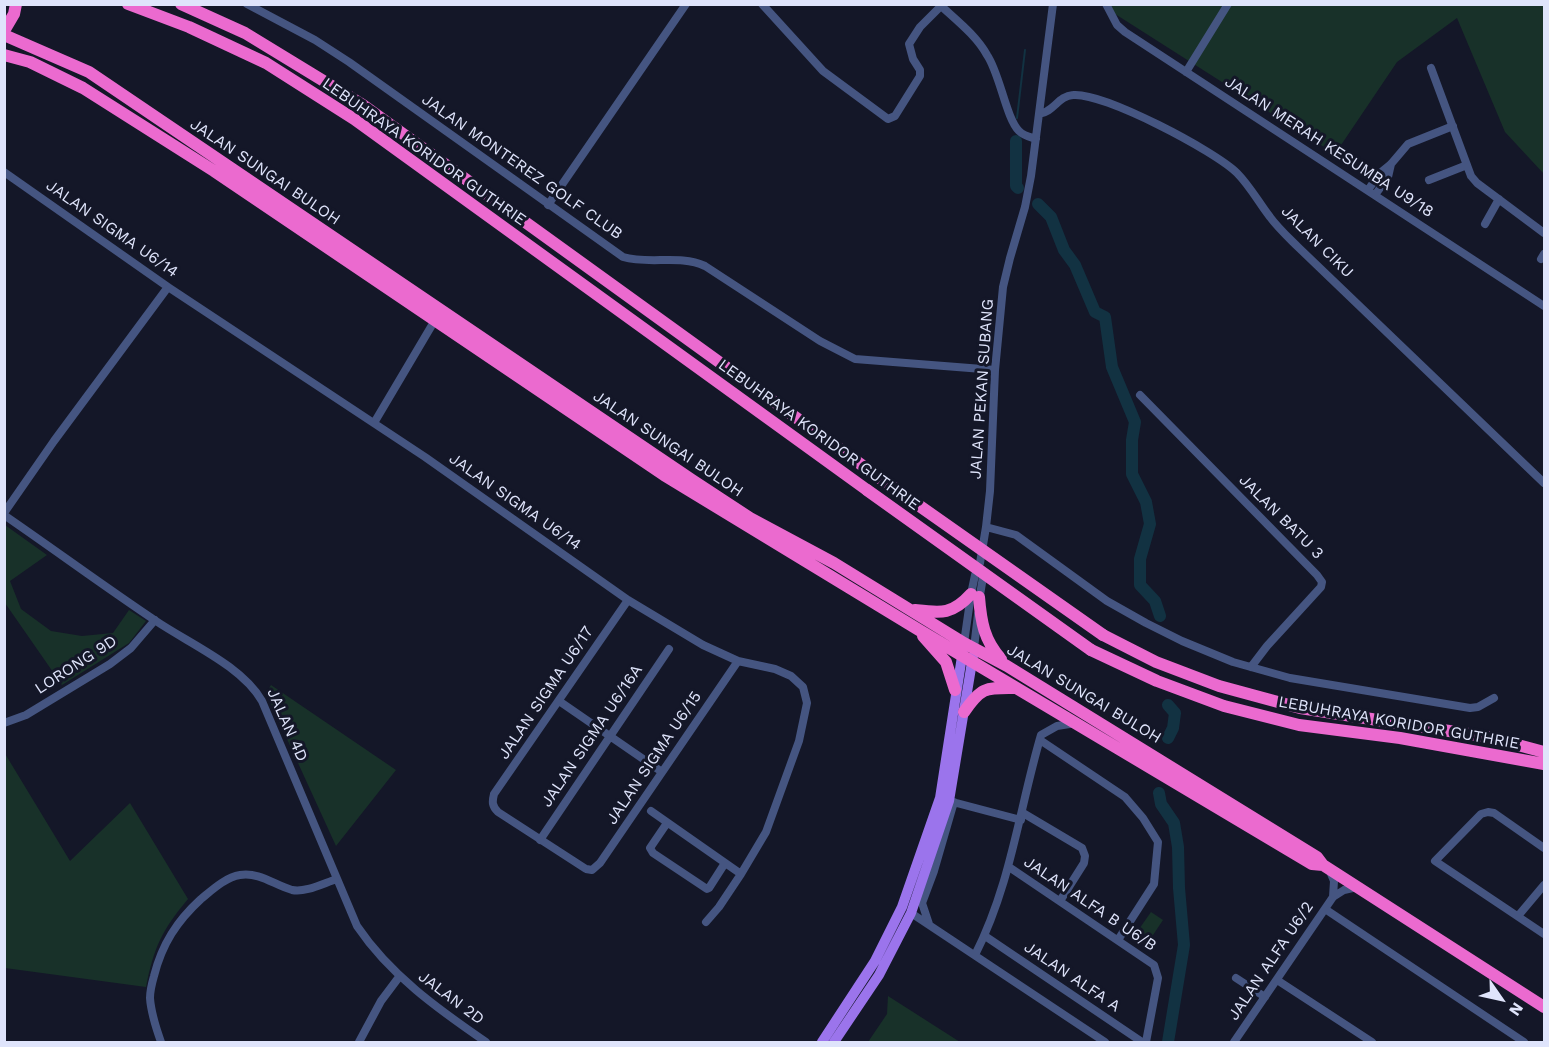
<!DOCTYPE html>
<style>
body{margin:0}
#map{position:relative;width:1549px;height:1047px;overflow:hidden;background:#141728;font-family:"Work Sans",sans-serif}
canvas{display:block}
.frame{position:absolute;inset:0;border:6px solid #dfe4fb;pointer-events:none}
.north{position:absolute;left:1471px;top:969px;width:60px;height:60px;-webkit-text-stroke:4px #141728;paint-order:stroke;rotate:124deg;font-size:16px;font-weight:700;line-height:24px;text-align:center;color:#dfe4fb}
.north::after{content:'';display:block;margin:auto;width:21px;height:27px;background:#dfe4fb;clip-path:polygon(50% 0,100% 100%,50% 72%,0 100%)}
</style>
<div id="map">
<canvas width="1549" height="1047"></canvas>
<div class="frame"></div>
<div class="north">N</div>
</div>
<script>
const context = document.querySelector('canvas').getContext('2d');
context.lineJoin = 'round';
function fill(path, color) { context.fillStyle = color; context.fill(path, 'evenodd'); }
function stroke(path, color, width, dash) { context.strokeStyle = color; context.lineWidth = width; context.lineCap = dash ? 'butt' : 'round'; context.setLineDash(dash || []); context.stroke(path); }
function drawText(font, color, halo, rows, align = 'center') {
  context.font = font + ' "Work Sans",sans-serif'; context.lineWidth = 6; context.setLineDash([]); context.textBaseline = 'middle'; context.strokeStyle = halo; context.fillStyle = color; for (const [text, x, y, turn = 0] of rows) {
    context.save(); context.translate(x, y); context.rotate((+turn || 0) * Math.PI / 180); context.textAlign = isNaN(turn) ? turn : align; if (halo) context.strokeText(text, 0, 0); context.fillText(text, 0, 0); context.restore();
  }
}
fill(new Path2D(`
 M1101,5H1544V174L1505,132L1457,18L1397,62L1335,154Z
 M5,525L47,555L10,581L21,609L51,631L82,636L113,633L129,610L146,621L129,643L62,685L5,603Z
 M271,685L396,770L336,846L266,693Z
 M4,752L70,861L130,803L188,899C162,930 154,947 146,987L5,968Z
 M1151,912L1163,920L1149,941L1137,932Z
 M888,996L960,1042H868L887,1014Z`), '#183129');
stroke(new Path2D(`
 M1017,118L1025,50`), '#123242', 2);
stroke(new Path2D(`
 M1016,141V186L1018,188
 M1038,204L1051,217L1064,250L1075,265L1095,312L1105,317L1112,367L1135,422L1132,440V474L1146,502L1150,524L1140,559V585L1155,601L1160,616
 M1168,705L1175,713L1173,728L1168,738
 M1159,793L1161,804L1174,823L1178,847L1179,888L1184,945L1168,1042`), '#123242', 12);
stroke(new Path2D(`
 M247,4L315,40L349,62L623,257C650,265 679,254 705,266L820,341L855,359L995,370
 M762,4L823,71L888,119L895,116L920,76V70L913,59L909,44L920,27L941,6
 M939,4C956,20 976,35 987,55C1000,74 1006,118 1019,131C1024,136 1030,137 1036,139
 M1106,4L1117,25L1125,32L1544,306
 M1431,68L1471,176L1477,183L1544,233
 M1186,72L1228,4
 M1039,114C1054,112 1058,96 1073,95C1103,92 1215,151 1237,173C1250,186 1259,203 1270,217C1278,228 1289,238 1298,247L1544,483
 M4,172L168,287L425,457L628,600L703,645L738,661L775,669L791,676L803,687L807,703L799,741L766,832L741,874L719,907L706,922
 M1429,180L1467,165
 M1368,190L1380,173L1391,164L1408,144L1453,126
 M1375,195L1388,177L1391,164
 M548,205L686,4
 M1485,224L1499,199
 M1541,259L1544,254
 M1140,395L1317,575L1322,582L1321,587L1267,646L1251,667
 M374,423L435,320
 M4,513L54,441L168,287
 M4,515C55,550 105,587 156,621C190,644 242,666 262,701L357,926C390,975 438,1009 486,1042
 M986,527L1016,535L1107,601L1146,623L1182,641L1233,662L1290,678L1470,708L1478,707L1494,698
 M628,600L494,794C492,802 492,806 498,812L586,869L592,870L600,863L738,661
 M979,601L983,577L982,570
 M964,643L971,594L975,575L980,563L986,527L990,491L995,370L1003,287L1010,258L1025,207L1031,176L1053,4
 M974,648L978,614
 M559,701L662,772
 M4,723L26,715L110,664L131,648L155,620
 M1040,740L1125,797L1143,818L1158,842L1154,884L1118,940
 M949,801L1021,820
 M651,811L741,874
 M1023,813L1082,848L1085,856L1084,863L1060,901
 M667,823L650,848L653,853L707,889L709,888L725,863
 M540,840L669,649
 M1544,848L1494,813L1488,812L1481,814L1435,861L1544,934
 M1009,867L1154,965L1158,978L1146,1042
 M1329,869L1334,881L1333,897
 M1325,909L1524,1042
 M911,913L1105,1042
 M1518,916L1544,885
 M929,924L922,903L934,871L954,802
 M985,936L1142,1042
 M975,955C1011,884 1019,810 1041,735L1057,726L1076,723
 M1236,978L1265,997
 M1277,980L1372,1042
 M161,1042C156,1028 151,1013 150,998C150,990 152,983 154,976C162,944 177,921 201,899C212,890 226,877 240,875C260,872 274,885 292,890C305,893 324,883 337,879
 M359,1042L381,1001L399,977
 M1234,1042L1333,897L1344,890L1357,887`), '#455581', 8);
stroke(new Path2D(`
 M822,1042L875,961L902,907L940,798L963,650
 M834,1042L879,975L911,913L949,801L973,656`), '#9b74ec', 10);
stroke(new Path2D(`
 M128,4L189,27L266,63L354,119L867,490
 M181,4L245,33L363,105L877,476
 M4,31L14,14L16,4
 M4,35L89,72L692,480L750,518L834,563L964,643L1007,666L1317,857L1323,865L1544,1007
 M4,55L30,62L83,88L214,171L664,475L919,630L1312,864L1323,865
 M979,597C981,622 984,640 1001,659
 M915,610C941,613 952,615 971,594
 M1103,635L1156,662L1219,686L1300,708L1488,737L1544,752
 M923,636L946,662L955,690
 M1091,650L1157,681L1224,706L1299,725L1400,738L1544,764
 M964,712C982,686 986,688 1016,688`), '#eb6acf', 12);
stroke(new Path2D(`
 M877,476L1103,635
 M867,490L1091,650`), '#eb6acf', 12);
drawText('16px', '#dfe4fb', '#141728', [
 ["JALAN MERAH KESUMBA U9/18",1329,147,33],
 ["LEBUHRAYA KORIDOR GUTHRIE",424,152,35],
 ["JALAN MONTEREZ GOLF CLUB",522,167,35],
 ["JALAN SUNGAI BULOH",265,172,34],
 ["JALAN SIGMA U6/14",112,229,35],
 ["JALAN CIKU",1317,242,45],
 ["JALAN PEKAN SUBANG",982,389,-86],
 ["LEBUHRAYA KORIDOR GUTHRIE",819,435,36],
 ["JALAN SUNGAI BULOH",668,444,34],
 ["JALAN SIGMA U6/14",515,502,35],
 ["JALAN BATU 3",1281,517,45],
 ["LORONG 9D",76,665,-33],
 ["JALAN SIGMA U6/17",546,693,-56],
 ["JALAN SUNGAI BULOH",1084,694,31],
 ["LEBUHRAYA KORIDOR GUTHRIE",1399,723,10],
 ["JALAN 4D",287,725,66],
 ["JALAN SIGMA U6/16A",592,736,-56],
 ["JALAN SIGMA U6/15",654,758,-56],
 ["JALAN ALFA B U6/B",1090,904,34],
 ["JALAN ALFA U6/2",1271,961,-56],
 ["JALAN ALFA A",1072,977,34],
 ["JALAN 2D",451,998,37]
]);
</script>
